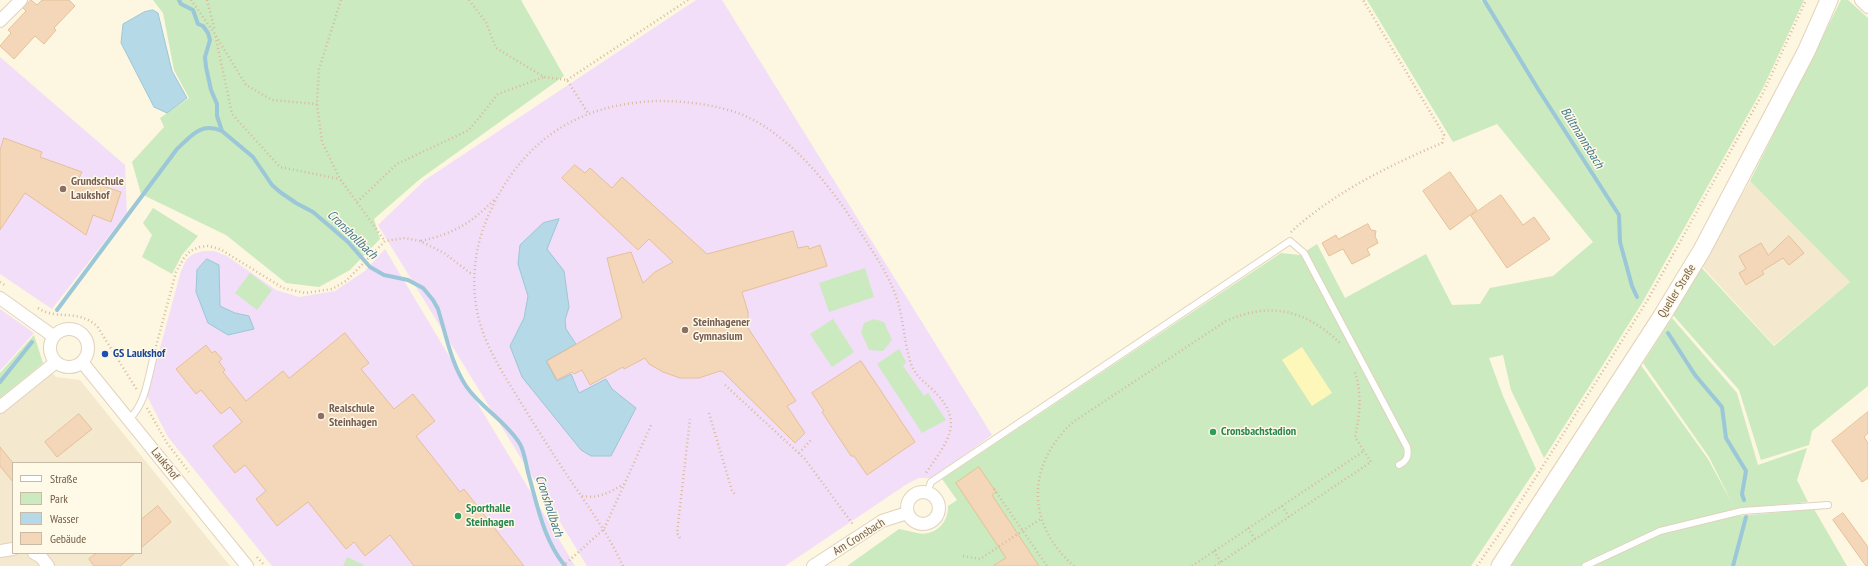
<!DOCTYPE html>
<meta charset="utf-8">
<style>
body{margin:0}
#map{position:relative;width:1868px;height:566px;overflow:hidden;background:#fdf6e1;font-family:"PT Sans Narrow",sans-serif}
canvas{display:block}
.legend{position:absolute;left:12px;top:462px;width:130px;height:92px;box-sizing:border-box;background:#fff9e8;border:1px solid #c7bba8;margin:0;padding:5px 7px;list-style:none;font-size:12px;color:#745d47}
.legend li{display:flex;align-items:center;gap:8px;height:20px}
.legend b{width:20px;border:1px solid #c7bba8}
</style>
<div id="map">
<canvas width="1868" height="566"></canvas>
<ul class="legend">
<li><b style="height:5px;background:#fff"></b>Straße</li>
<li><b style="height:11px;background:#cbeabf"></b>Park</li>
<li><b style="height:11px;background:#b5d9e6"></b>Wasser</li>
<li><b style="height:11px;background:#f3d7b8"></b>Gebäude</li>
</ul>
</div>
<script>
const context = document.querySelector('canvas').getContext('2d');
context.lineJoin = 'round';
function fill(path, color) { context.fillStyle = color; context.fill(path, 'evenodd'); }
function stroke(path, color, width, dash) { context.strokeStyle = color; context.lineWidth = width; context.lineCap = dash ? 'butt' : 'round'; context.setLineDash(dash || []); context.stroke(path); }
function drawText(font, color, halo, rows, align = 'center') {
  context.font = font + ' "PT Sans Narrow",sans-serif'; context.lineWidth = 3; context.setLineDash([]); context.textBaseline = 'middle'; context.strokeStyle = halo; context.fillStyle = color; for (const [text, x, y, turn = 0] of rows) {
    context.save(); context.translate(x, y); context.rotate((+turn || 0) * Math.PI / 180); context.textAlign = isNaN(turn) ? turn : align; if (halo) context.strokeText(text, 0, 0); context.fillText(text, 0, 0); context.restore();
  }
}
fill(new Path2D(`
 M1750,181L1850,282L1774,345L1701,265Z
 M43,363L56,377L80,380L230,566H0V398ZM13,463H141V553H13Z`), '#f4e8cf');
fill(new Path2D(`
 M696,0H722L992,435L932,478H919L907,484L785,566H587L378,225L425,180Z
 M0,57L125,165L127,213L52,309L0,274Z
 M385,249L575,566H272L168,437L147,396L181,271L186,260L193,254L203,251H214L227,256L276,290L299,297L335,291L365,271Z
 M0,309L34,333L0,371Z`), '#f2def9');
fill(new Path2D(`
 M153,0H521L564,76L420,179L374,219L380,239L350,270L319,287L286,283L226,235L141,194L132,162L164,127L160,118L189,98L174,70L163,13Z
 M1367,0H1481L1482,2L1486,0H1804L1764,86L1642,303L1544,458L1511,390L1503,355L1489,358L1503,396L1536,469L1471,566H847L899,529C906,530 911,532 917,533C935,537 949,522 948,506L957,500L942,479L1281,253L1300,255L1317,244L1345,298L1426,254L1452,305L1480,304L1490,288L1553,276L1593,242L1497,124L1453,142Z
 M1841,0H1848L1868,18V386L1812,431L1809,445L1761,460L1739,390L1673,315L1700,266L1774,346L1850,282L1750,181Z
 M153,208L198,236L182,255L172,274L142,257L152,235L143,223Z
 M865,268L874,297L829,312L819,283Z
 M250,273L272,290L257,310L235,293Z
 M1672,318L1737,393L1758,465L1807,448L1797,480L1808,502L1735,509L1739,516L1814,509L1847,566H1510L1640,364L1708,459L1732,503L1709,457L1643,363Z
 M833,319L854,352L832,367L810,334Z
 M874,319L884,322L892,340L883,351L869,350L861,332L864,323Z
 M34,335L43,363L0,398V373Z
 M899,349L906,362L903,366L924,396L928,393L946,420L922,433L877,364Z
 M347,557L364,565V566H343Z`), '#cbeabf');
fill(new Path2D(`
 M1302,347L1332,393L1312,406L1282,360Z`), '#fdf7ba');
const water = new Path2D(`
 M153,10L158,13L172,71L187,98L167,113L154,107L121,43L123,24L144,12Z
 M559,219L547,249L564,271L569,307L565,320L566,329L576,344L546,361L557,381L571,374L579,393L606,379L612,389L636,408L611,456H591L581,450L522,377L510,346L524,318L528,296L518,264L520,245L543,223Z
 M207,259L219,265L220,306L235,313L249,316L254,329L228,335L208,323L196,292L197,270Z`);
fill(water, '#b5d9e6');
stroke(water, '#9bc7d8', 1);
stroke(new Path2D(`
 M179,0L181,4L193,10L198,24L203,26L208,33L210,40L205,57L206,67L211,90L217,104V116L222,131L253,157L272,185L280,192L296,203L313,212L333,229L348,242L370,267L384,275L408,280L423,288L433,300L438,309C446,335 451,363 466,386C481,408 506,421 520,444C525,453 526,466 529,476C538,508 544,540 565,566
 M1484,0L1538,89L1619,215L1620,242L1632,286L1637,297
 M57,310L177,149C192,135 201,122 222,131
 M1668,333L1695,375L1722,407L1726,438L1746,471L1742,494L1744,500
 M0,382L32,342
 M1733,566L1746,517`), '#9bc7d8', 4);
const building = new Path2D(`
 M31,0L37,5L42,0H69L75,6L54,28L56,30L44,44L35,36L14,59L0,46L11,33L8,30L26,11L23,8Z
 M4,138L42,152L40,157L82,172L79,178L121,192L111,222L93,215L86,235L25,193L0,230V151Z
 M575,165L585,173L590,168L612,188L622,177L707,254L793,231L798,248L808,246L809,249L820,245L827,266L742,292L748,312V328L796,401L787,406L805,433L795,443L723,372L720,371L699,378H680L663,372L649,364L645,358L624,369L623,367L590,385L582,370L574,374L572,372L557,380L547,361L622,318L607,258L631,252L643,283L655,272L673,262L649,239L638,250L562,178Z
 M1450,172L1477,210L1450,230L1423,191Z
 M1501,195L1523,225L1534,217L1550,239L1507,268L1471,216Z
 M1368,224L1371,230L1376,231L1375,236L1378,243L1367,249L1370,255L1352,264L1343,249L1329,256L1322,243L1336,235L1338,239Z
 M1789,236L1804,253L1789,265L1783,258L1762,271L1764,274L1746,285L1739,273L1746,269L1739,256L1761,243L1768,255Z
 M345,333L369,363L361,369L394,409L413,394L435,421L416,436L460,492L464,489L524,566H414L390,535L365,556L354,542L346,549L308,502L277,526L256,499L266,491L245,465L235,473L213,446L242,422L230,407L221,414L201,390L196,394L176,369L206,345L212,353L215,351L222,359L219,362L225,370L223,372L246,401L283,371L289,378Z
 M861,361L915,442L867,475L854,456H851L822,412L824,411L812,393Z
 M1868,412V433L1864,437L1868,443V478L1862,482L1832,441Z
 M79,414L92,429L57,457L45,442Z
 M0,447L13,463V482L0,466Z
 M979,467L996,492L992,495L1039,566H993L1006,558L956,483Z
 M158,506L171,522L141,548V520Z
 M1843,513L1868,547V566H1866L1833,520Z
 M97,553H135L120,566H94L89,559Z`);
fill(building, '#f3d7b8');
stroke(building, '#e6c098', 1);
const service = new Path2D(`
 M129,419C145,405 148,379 153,359
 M927,493L931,482L1290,241L1304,253L1407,447C1409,456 1407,461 1399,465
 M1585,566L1660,531L1742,511L1828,505`);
const minor = new Path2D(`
 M1861,0L1868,7
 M0,21L21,0
 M0,298L53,336
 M50 348a19 19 0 1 1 38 0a19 19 0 1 1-38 0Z
 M82,362L247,566
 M0,407L56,362
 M907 508a16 16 0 1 1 32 0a16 16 0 1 1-32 0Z
 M0,551L13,549
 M34,553L41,557L48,566
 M813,566L882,521L907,513`);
const secondary = new Path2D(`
 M1500,566L1662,316L1702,250L1806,52L1829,0`);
stroke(service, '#e1d2bd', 8);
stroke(minor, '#e1d2bd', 14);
stroke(secondary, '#e3d2b8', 19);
stroke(new Path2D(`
 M191,0L215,34L232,114L280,167L340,179
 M207,0L215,31
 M341,0L319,69L317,104L322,142L340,179L385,241
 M469,0L486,22L496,48L544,77L567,80L588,113
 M216,36L246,85L272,100L317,104
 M567,80L688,0
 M357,202L397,164L469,130L498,94L544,77
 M1291,232C1333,193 1390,165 1442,143L1444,135L1363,0
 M421,241C455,233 470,224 495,199
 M0,282L6,286
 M38,308C58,321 76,308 97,326L137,390
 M155,350L176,272L184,258L190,251L200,247L208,246L220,249L283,288L305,293L332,289L346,281L385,241L405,238L420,241L444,253L473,275
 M725,385L805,459L854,526
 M147,408L167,443L189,472
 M709,413L732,491L736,495
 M799,453L811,440
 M994,489L1047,566
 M582,496C599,499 610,492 624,484
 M1282,506L1289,517
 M1248,528L1255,539
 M680,538L677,533L690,419
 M1214,551L1221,562
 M963,556L980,559L1042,518
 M257,557L265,566
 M563,566L604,529L652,423
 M623,566C607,531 584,501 563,469C549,448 536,427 523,406C506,378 488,352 479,320C470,284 474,247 489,214C522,140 579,103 659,101C687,101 718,105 743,115C796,138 836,194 866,241C876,257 887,273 894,291C903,312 903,335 909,357C913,374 920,378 932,389C966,422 948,440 926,473
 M1074,566C1026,524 1026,465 1073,422L1226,321C1271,301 1305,310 1340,343
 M1192,566L1364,451L1355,437C1360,415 1362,394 1355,372
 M1215,566L1371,462L1364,451
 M1477,566L1507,523L1647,301L1764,91L1806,0`), '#d7ba9b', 2.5, [1, 3]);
stroke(service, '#fff', 6);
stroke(minor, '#fff', 12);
stroke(secondary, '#fff', 17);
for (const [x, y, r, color] of [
 [63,189,4,"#8d6e63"],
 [685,330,4,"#8d6e63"],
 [105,354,4,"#1a4fb4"],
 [321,416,4,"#8d6e63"],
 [1213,432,4,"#2e9e5b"],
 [458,516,4,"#2e9e5b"]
]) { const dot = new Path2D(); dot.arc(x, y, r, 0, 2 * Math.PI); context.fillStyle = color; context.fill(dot); stroke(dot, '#fff9e8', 1.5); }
drawText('bold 12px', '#785e54', '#fff9e8', [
 ["Grundschule",71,182],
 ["Laukshof",71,196],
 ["Steinhagener",693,323],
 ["Gymnasium",693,337],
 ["Realschule",329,409],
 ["Steinhagen",329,423]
], 'left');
drawText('12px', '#745d47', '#fff9e8', [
 ["Queller Straße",1677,291,-58],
 ["Laukshof",165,464,51],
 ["Am Cronsbach",859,537,-32]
]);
drawText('bold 12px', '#164399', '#fff9e8', [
 ["GS Laukshof",113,354]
], 'left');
drawText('bold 12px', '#27864d', '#fff9e8', [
 ["Cronsbachstadion",1221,432],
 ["Sporthalle",466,509],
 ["Steinhagen",466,523]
], 'left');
drawText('italic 13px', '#437990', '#fff9e8', [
 ["Bültmannsbach",1582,138,58],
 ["Cronshollbach",352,235,44],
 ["Cronshollbach",549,506,72]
]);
</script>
